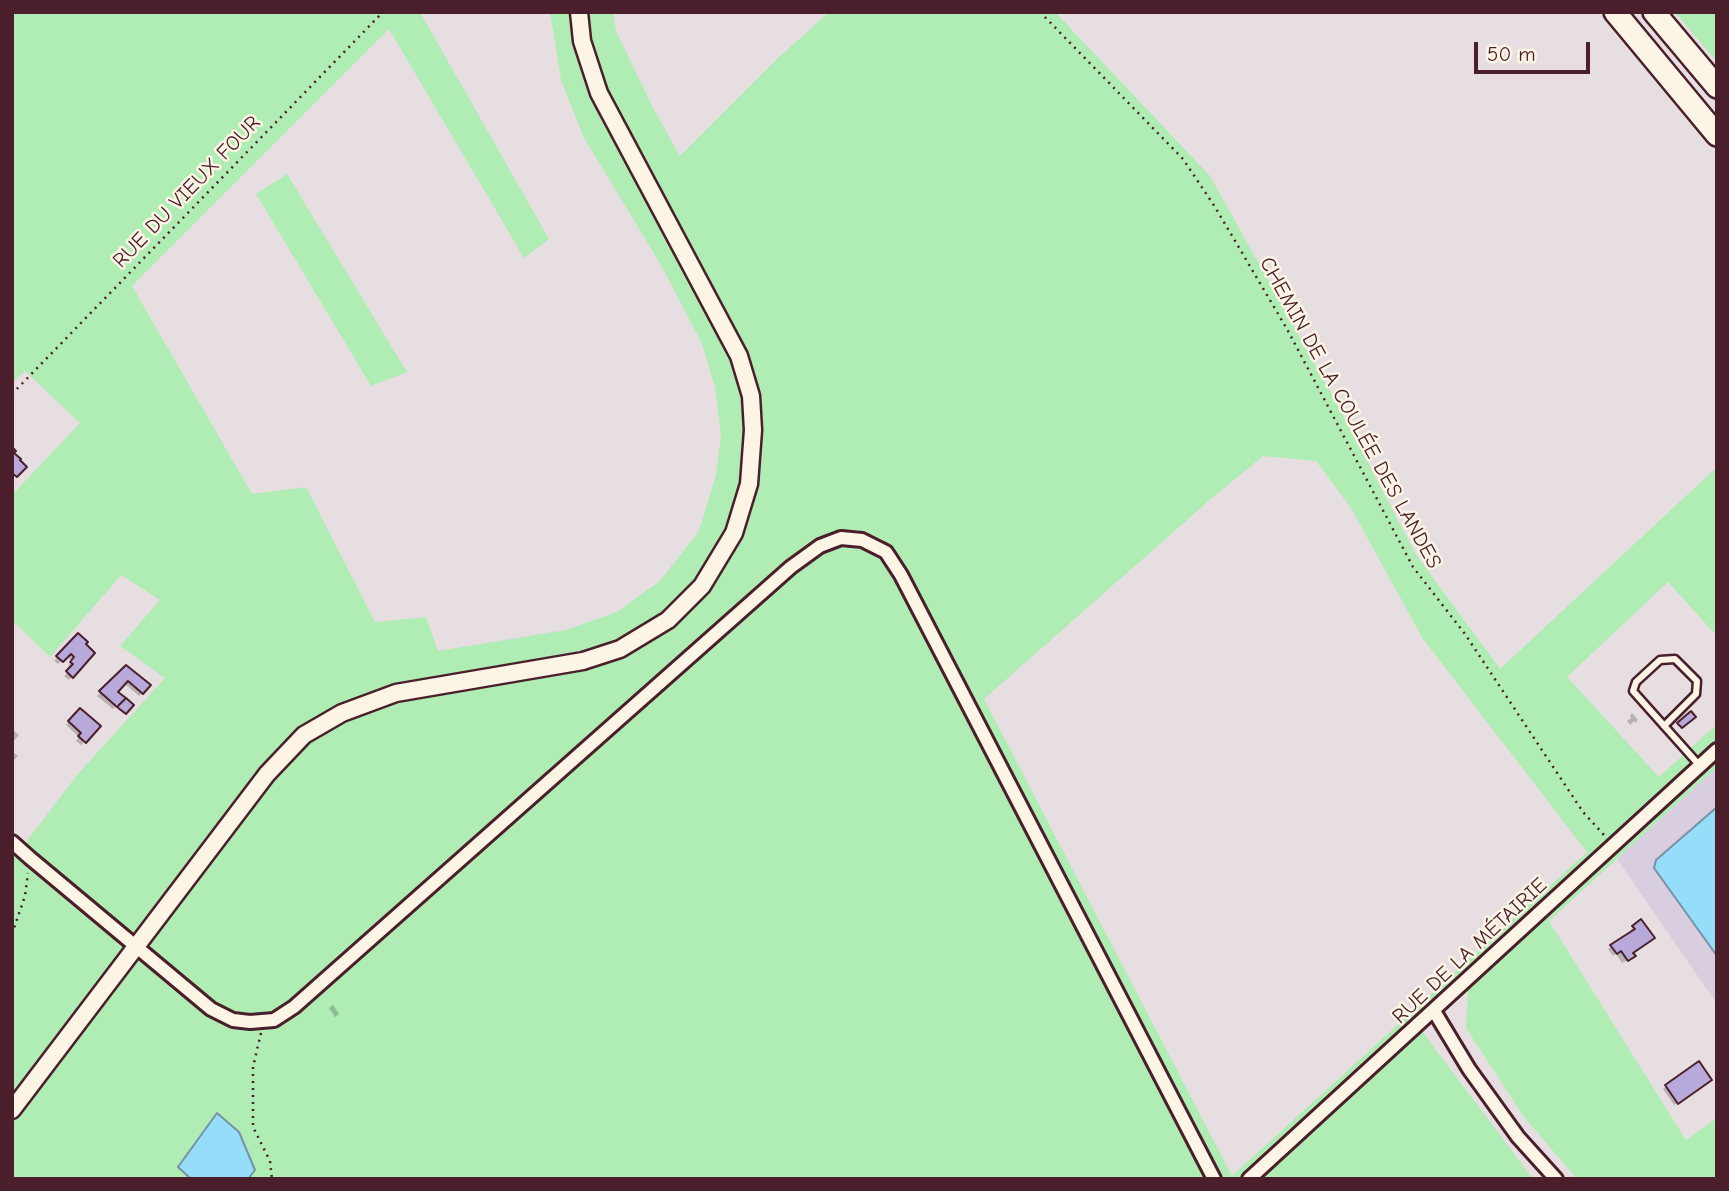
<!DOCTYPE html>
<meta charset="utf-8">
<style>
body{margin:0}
#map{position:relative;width:1729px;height:1191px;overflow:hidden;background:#e7dee1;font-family:"Comic Neue",sans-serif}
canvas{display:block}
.frame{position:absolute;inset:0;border:14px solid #4a1f2b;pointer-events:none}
.scale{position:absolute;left:1474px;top:42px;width:116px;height:32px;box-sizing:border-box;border:4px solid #4a1f2b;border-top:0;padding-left:9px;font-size:21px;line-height:24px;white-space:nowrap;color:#4a1f2b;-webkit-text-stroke:5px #fcf5e5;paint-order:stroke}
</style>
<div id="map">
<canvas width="1729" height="1191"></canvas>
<div class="frame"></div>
<div class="scale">50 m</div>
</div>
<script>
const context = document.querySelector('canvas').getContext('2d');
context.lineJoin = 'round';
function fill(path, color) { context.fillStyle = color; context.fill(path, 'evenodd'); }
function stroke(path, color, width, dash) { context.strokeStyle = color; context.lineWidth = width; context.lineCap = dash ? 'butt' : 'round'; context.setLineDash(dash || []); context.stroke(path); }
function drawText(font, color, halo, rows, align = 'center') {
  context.font = font + ' "Comic Neue",sans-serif'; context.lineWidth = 5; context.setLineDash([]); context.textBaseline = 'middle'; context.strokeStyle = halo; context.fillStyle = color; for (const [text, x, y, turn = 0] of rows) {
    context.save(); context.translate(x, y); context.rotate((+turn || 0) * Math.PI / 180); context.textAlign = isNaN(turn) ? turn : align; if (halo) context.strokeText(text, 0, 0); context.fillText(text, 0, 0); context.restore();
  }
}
fill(new Path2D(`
 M1717,767V1004L1617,859Z`), '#d9cedf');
fill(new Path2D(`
 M12,12H420L549,239L524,258L389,29L132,286L252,494L306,487L375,622L426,617L438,651L566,630L617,612L659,582L699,531L716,475L721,436L715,387L702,344L660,263L584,138L561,80L550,12H613L616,31L653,108L680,156L777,59L829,12H1055L1210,176L1341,411L1415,553L1500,669L1717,467V636L1668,582L1567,677L1659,777L1717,724V767L1549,921L1686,1140L1717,1118V1179H1577L1524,1117L1466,1028L1468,991L1421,1030L1533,1179H12V858H14L77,775L165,678L120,646L160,600L121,575L50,657L12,620V495L80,423L25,371L12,383ZM1263,456L1316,461L1351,508L1423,639L1587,852L1232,1176L984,699L1212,498Z
 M1675,12H1717V62Z
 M287,174L407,372L371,386L256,194Z`), '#afedb4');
const water = new Path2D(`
 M1717,807V956L1654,868L1656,860Z
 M217,1113L239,1132L255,1170L248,1179H191L178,1167Z`);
fill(water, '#96ddf9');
stroke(water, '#7891a7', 2);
fill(new Path2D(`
 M78,635L83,644L93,653L69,680L64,676L71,669L68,666L72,661L66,656L58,664L54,661Z
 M126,667L149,686L139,696L124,683L116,692L131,705L124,714L118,709L123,703L121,701L113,709L97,696Z
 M80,710L98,726L81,745L76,741L79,737L66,725Z
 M1632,713L1638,720L1635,723L1634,721L1630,725L1627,721L1631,718L1630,716Z
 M12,729L19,735L12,743Z
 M12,751L18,756L12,762Z
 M1641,922L1630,959L1622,963L1616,954L1613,956L1608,949L1632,933L1630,930Z
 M333,1005L339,1014L335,1017L329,1008Z
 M1706,1083L1674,1105L1663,1089L1666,1086Z`), '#0003');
const building = new Path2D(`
 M12,447L16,451L14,453L21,459L20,460L27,467L17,477L12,473Z
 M78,633L88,642L86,644L95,653L73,678L66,671L73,664L70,662L74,657L71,654L63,662L56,656Z
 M126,665L151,685L143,694L128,681L118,692L126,698L117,707L99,691Z
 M126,698L134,705L126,714L117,707Z
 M80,708L101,726L86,743L78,736L81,733L68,721Z
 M1691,711L1696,717L1682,728L1677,723Z
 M1641,919L1655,938L1633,953L1636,956L1628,961L1621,951L1617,954L1610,945L1635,929L1632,926Z
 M1699,1061L1712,1080L1678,1104L1665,1085Z`);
fill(building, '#b7a9d9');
stroke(building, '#4a1f2b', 2);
const service = new Path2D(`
 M1664,726L1696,694L1697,681L1675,659L1660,660L1636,682L1633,691L1700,766`);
const minor = new Path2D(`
 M12,842L30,858L211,1009L233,1020L250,1022L274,1020L294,1007L791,567L820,546L841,538L862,540L886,552L901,575L1214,1179
 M1434,1011L1469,1069L1518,1137L1556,1179
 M1249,1179L1717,750`);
const tertiary = new Path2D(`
 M12,1110L267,774L304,735L342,713L396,693L583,661L620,649L668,620L702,586L734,533L749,484L753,430L751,396L739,356L599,93L582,41L579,12`);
const trunk = new Path2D(`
 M1615,12L1717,135
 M1654,12L1717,87`);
stroke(service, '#4a1f2b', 11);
stroke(minor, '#4a1f2b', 18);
stroke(tertiary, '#4a1f2b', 21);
stroke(trunk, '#4a1f2b', 26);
stroke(new Path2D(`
 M1040,12L1183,159L1215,207L1287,329L1413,567L1465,634L1583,812L1604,835
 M12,394L383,12
 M12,934L25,896L28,873
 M261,1033L253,1067V1127L270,1161L272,1179`), '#4a1f2b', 2.5, [2, 5]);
stroke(service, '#fcf5e5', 6);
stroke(minor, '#fcf5e5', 12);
stroke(tertiary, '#fcf5e5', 16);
stroke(trunk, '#fcf5e5', 21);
drawText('21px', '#4a1f2b', '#fcf5e5', [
 ["RUE DU VIEUX FOUR",187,192,-46],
 ["CHEMIN DE LA COULÉE DES LANDES",1350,413,61],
 ["RUE DE LA MÉTAIRIE",1470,951,-43]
]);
</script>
